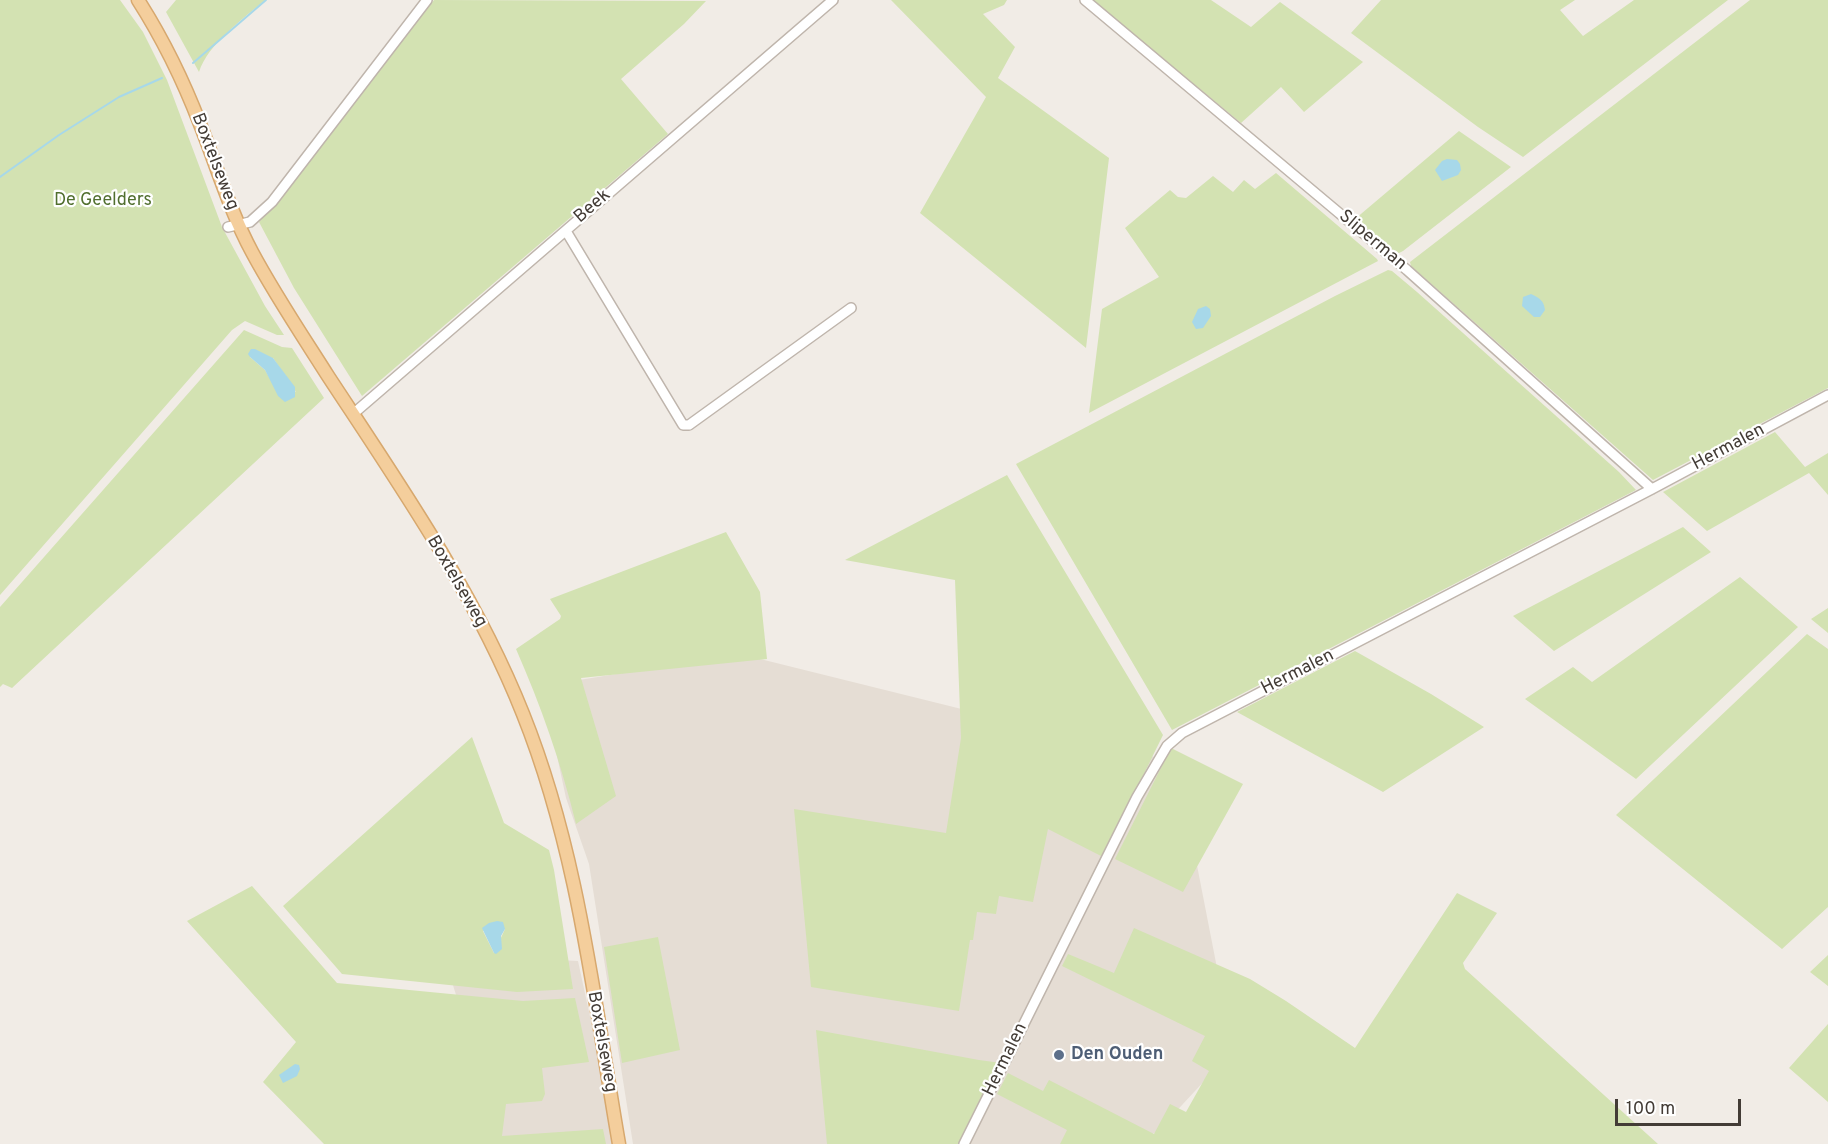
<!DOCTYPE html>
<style>
body{margin:0}
#map{position:relative;width:1828px;height:1144px;overflow:hidden;background:#f1ece6;font-family:Overpass,sans-serif}
canvas{display:block}
.scale{position:absolute;left:1615px;top:1099px;width:126px;height:27px;box-sizing:border-box;border:3px solid #433c36;border-top:0;padding-left:8px;font-size:18px;line-height:21px;white-space:nowrap;color:#433c36;-webkit-text-stroke:4px #fff;paint-order:stroke}
</style>
<div id="map">
<canvas width="1828" height="1144"></canvas>
<div class="scale">100 m</div>
</div>
<script>
const context = document.querySelector('canvas').getContext('2d');
context.lineJoin = 'round';
function fill(path, color) { context.fillStyle = color; context.fill(path, 'evenodd'); }
function stroke(path, color, width, dash) { context.strokeStyle = color; context.lineWidth = width; context.lineCap = dash ? 'butt' : 'round'; context.setLineDash(dash || []); context.stroke(path); }
function drawText(font, color, halo, rows, align = 'center') {
  context.font = font + ' Overpass,sans-serif'; context.lineWidth = 4.5; context.setLineDash([]); context.textBaseline = 'middle'; context.strokeStyle = halo; context.fillStyle = color; for (const [text, x, y, turn = 0] of rows) {
    context.save(); context.translate(x, y); context.rotate((+turn || 0) * Math.PI / 180); context.textAlign = isNaN(turn) ? turn : align; if (halo) context.strokeText(text, 0, 0); context.fillText(text, 0, 0); context.restore();
  }
}
fill(new Path2D(`
 M740,654L1163,759L1194,850L1233,1050L1157,1132L1130,1144H633L589,864L566,798L542,686Z
 M443,954L578,961L604,1081L615,1144H450L496,1120Z`), '#e5ddd4');
fill(new Path2D(`
 M0,0H120L143,32L167,80L222,227L265,306L284,335H277L245,321L232,330L0,595Z
 M176,0H265C243,19 208,44 199,72L166,12Z
 M434,0L706,1L684,24L621,79L668,134L362,396L294,288L259,222Z
 M891,0H1007L1004,5L983,14L1015,47L998,78L1109,158L1086,348L920,213L986,97Z
 M1092,0H1211L1251,27L1280,2L1363,62L1304,112L1281,87L1241,123Z
 M1381,0H1575L1560,10L1583,36L1634,0H1728L1523,157L1478,127L1351,33Z
 M1750,0H1828V388L1653,480L1411,266L1410,262Z
 M1459,131L1511,167L1403,251L1397,254L1355,219Z
 M1276,173L1377,259L1378,261L1089,413L1102,309L1159,277L1125,228L1170,190L1178,197L1186,198L1213,176L1233,192L1244,180L1255,189Z
 M1388,270L1392,271L1417,292L1619,472L1636,490L1172,730L1016,464L1335,296Z
 M244,330L282,347L292,348L324,398L12,688L3,684L0,687V607ZM250,357L273,358L296,392L269,377L265,370Z
 M1775,432L1805,467L1828,453V495L1809,473L1707,531L1663,492Z
 M1007,475L1163,735L1103,857L1048,829L1033,902L999,896L996,914L977,912L973,940H970L959,1011L811,987L794,809L946,833L961,738L955,580L845,560Z
 M1683,527L1711,552L1554,651L1513,616Z
 M726,532L760,592L767,659L581,678L616,796L576,824C561,763 541,706 516,649L560,619L561,616L550,599Z
 M1740,577L1798,627L1636,779L1525,699L1573,667L1592,682Z
 M1828,608V633L1811,619Z
 M1807,634L1828,649V907L1782,949L1616,815Z
 M1355,651L1431,694L1484,727L1383,792L1237,712Z
 M472,737L504,823L549,850L554,870L573,989L517,992L342,974L283,906ZM505,929L494,953L483,931Z
 M1171,748L1243,784L1183,892L1115,859Z
 M252,886L337,983L523,1001L575,998L589,1062L542,1068L545,1094L542,1101L506,1104L502,1136L603,1129L606,1144H324L263,1082L296,1042L187,921Z
 M1457,893L1497,913L1463,963L1465,969L1658,1144H1060L1067,1130L997,1094L1008,1073L1043,1091L1049,1080L1154,1134L1170,1104L1186,1112L1209,1071L1192,1061L1205,1036L1062,966L1068,954L1114,973L1134,928L1250,979L1286,1001L1355,1048Z
 M658,937L680,1050L622,1063L604,947Z
 M1828,955V986L1810,972Z
 M1828,1024V1102L1789,1068Z
 M816,1030L979,1060L1001,1063L960,1144H827Z`), '#d3e2b2');
fill(new Path2D(`
 M1447,159L1457,160L1460,164L1461,170L1458,175L1442,181L1435,170L1442,161Z
 M1531,294C1540,298 1544,301 1545,310L1540,317H1534L1522,306L1523,297Z
 M1206,306L1210,309L1211,316L1203,328L1196,329L1192,322L1198,309Z
 M251,349H255L273,358L295,387V397L285,402L278,396L265,370L250,357L248,354Z
 M497,921L503,922L505,929L501,936L502,949L496,954L494,953L482,928L489,923Z
 M295,1064L299,1065L300,1069L297,1076L283,1083L279,1075Z`), '#a7d8e9');
stroke(new Path2D(`
 M193,63L266,0
 M0,177L59,135L119,97L162,78`), '#a7d8e9', 2);
const minor = new Path2D(`
 M1085,0L1407,270L1652,489
 M228,227L250,222L272,202L427,0
 M566,231L683,425H689L851,308
 M353,414L833,0
 M964,1144L1137,797L1167,746L1182,733L1652,489L1828,395`);
const major = new Path2D(`
 M138,0C163,39 183,80 200,124C217,167 230,211 252,252C275,295 302,335 328,376C399,484 475,593 523,714C578,851 594,1000 619,1144`);
stroke(minor, '#bfb5ac', 12);
stroke(major, '#d7a86e', 15);
stroke(minor, '#fff', 9);
stroke(major, '#f4ce9c', 12);
for (const [x, y, r, color] of [
 [1059,1055,6,"#5c6f8a"]
]) { const dot = new Path2D(); dot.arc(x, y, r, 0, 2 * Math.PI); context.fillStyle = color; context.fill(dot); stroke(dot, '#fff', 2); }
drawText('18px', '#433c36', '#fff', [
 ["Boxtelseweg",214,162,69],
 ["Beek",593,207,-41],
 ["Sliperman",1372,241,40],
 ["Hermalen",1729,448,-28],
 ["Boxtelseweg",456,582,60],
 ["Hermalen",1298,673,-27],
 ["Boxtelseweg",601,1042,80],
 ["Hermalen",1006,1060,-64]
]);
drawText('18px', '#516f2f', '#fff', [
 ["De Geelders",103,201]
]);
drawText('bold 18px', '#4e5e75', '#fff', [
 ["Den Ouden",1071,1055]
], 'left');
</script>
